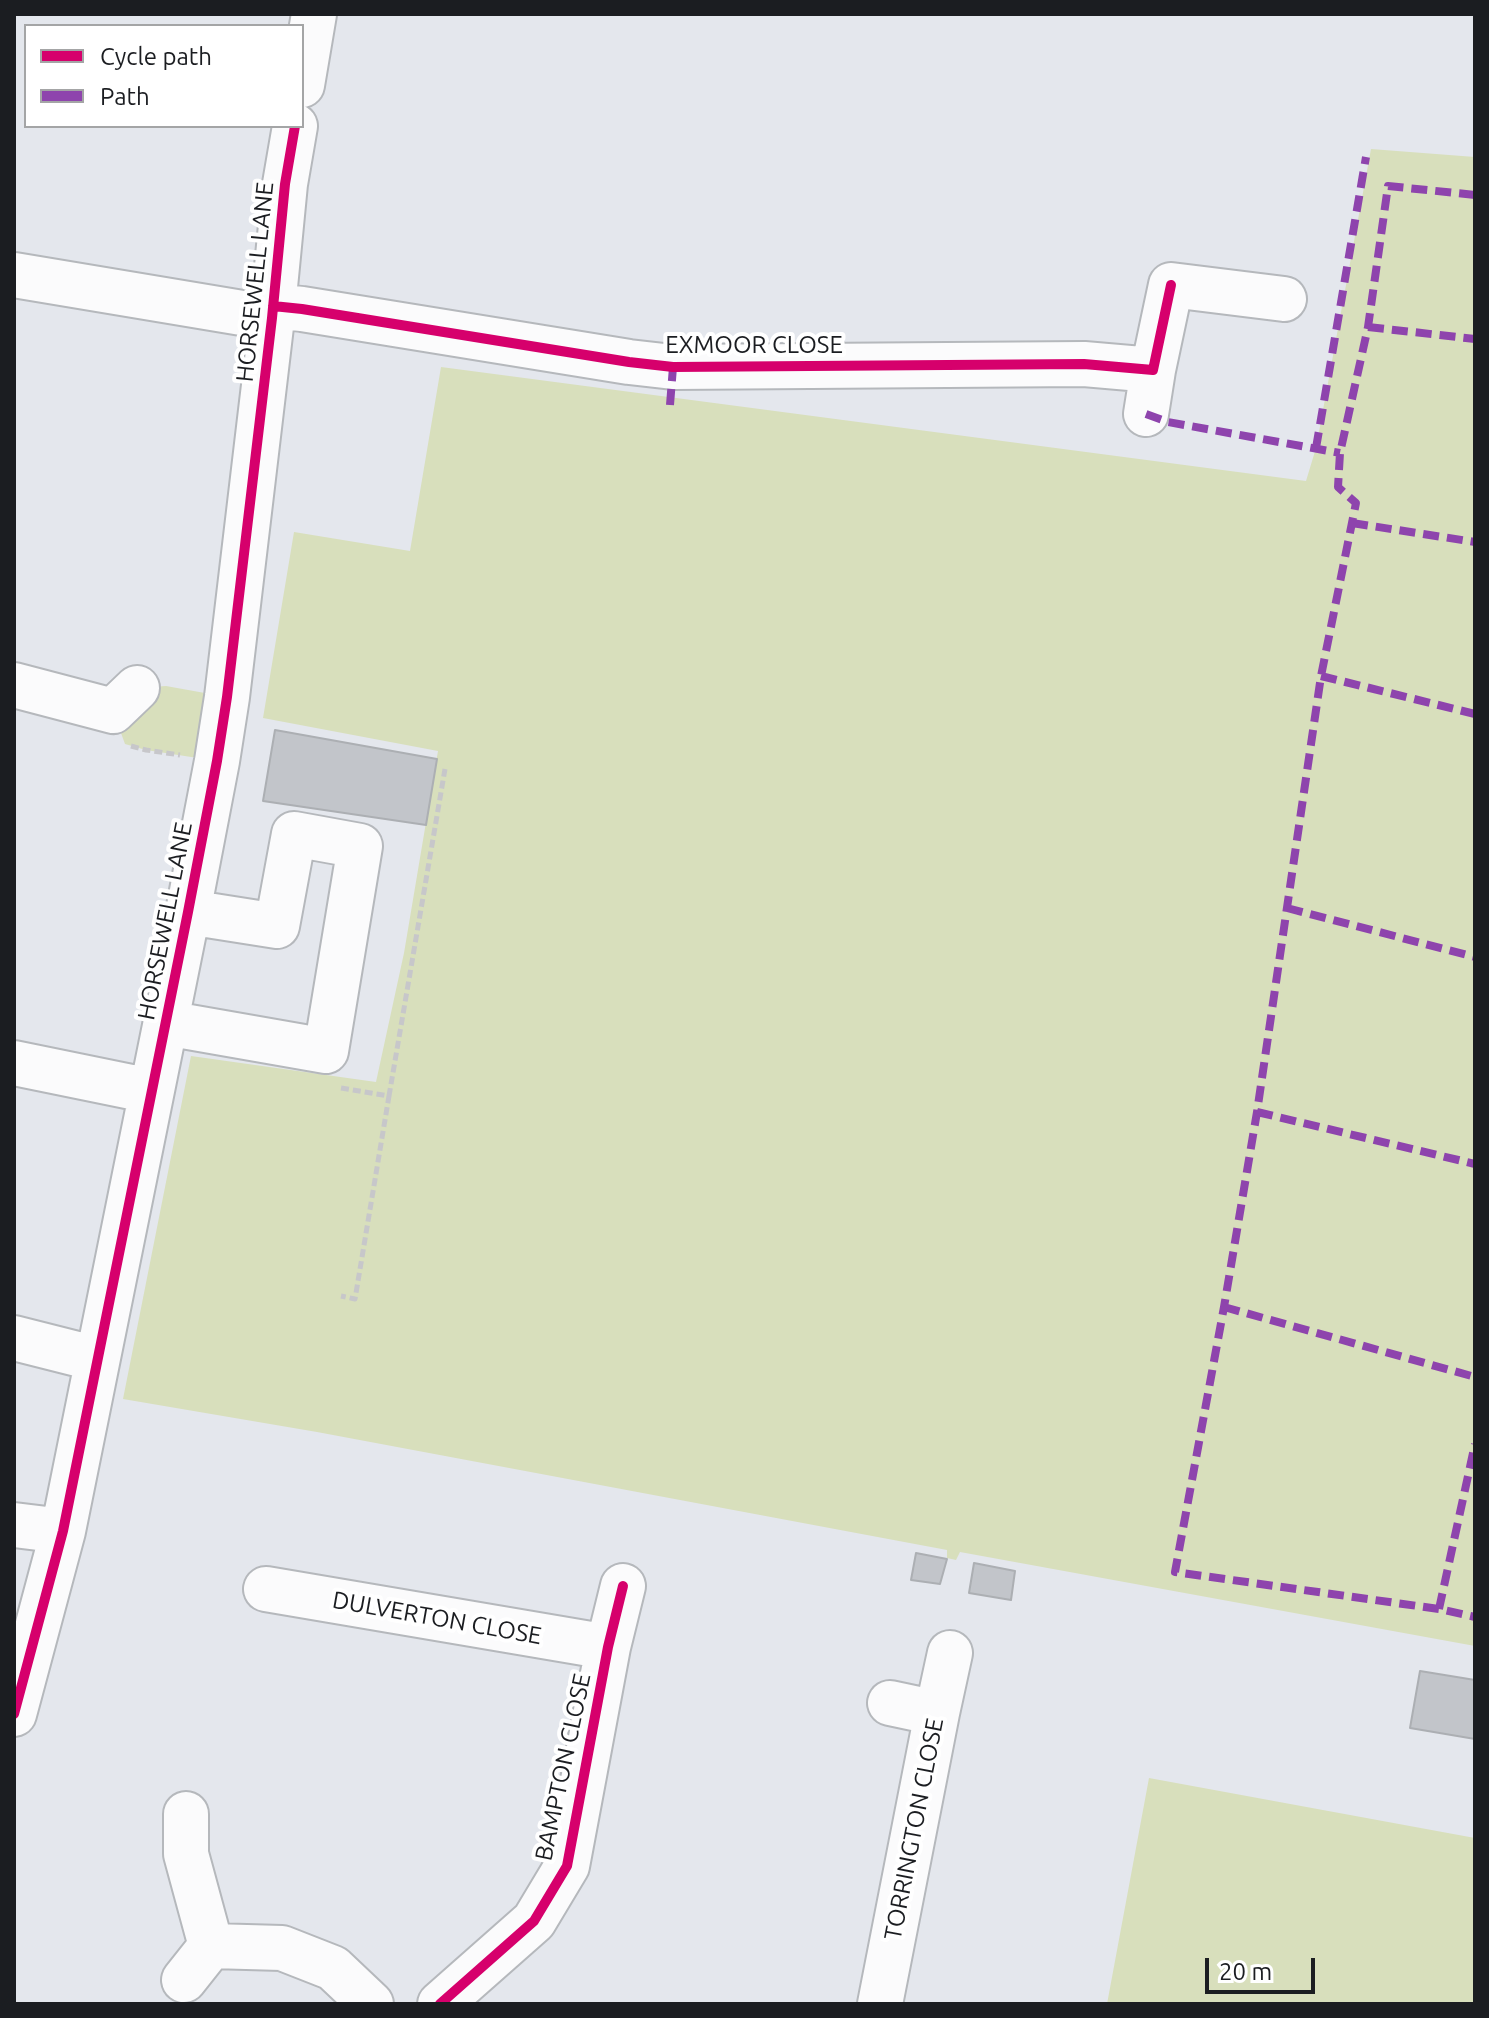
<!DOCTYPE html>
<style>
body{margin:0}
#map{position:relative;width:1489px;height:2018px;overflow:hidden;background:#e4e7ed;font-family:Ubuntu,sans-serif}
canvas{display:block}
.frame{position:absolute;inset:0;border:16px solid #1b1d21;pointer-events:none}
.legend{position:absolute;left:24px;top:24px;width:280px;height:104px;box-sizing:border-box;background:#fff;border:2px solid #a4a5a6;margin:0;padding:10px 14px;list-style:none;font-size:24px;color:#1b1d21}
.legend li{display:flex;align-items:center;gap:16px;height:40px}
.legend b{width:40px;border:2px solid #a4a5a6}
.scale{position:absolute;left:1205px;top:1958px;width:110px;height:36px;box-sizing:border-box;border:4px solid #1b1d21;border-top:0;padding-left:10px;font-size:24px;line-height:28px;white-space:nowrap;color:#1b1d21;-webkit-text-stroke:6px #fff;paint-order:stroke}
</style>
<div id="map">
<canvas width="1489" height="2018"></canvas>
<div class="frame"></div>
<ul class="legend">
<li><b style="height:10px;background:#d6006c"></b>Cycle path</li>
<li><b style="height:10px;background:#8e44ad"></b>Path</li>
</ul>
<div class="scale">20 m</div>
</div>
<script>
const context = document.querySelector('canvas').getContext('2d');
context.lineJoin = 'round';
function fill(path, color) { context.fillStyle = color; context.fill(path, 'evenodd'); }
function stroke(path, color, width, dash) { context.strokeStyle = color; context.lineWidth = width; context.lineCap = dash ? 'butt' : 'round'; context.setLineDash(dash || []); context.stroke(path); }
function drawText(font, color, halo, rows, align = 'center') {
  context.font = font + ' Ubuntu,sans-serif'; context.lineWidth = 8; context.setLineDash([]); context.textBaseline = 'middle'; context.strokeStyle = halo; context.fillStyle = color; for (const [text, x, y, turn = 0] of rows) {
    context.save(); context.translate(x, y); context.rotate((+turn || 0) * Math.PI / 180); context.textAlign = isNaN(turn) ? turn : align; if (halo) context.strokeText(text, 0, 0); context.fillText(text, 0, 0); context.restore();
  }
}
fill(new Path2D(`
 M1371,149L1475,157V1646L960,1552L956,1560L947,1558V1550L317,1432L123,1399L191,1056L376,1082L404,953L438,751L263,718L294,532L410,551L441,367L1306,481L1316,448Z
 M166,686L227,697L217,761L146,750L125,744L113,711L137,688Z
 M1149,1778L1475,1838V2004H1107Z`), '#d8dfbc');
const building = new Path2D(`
 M275,730L437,759L426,825L263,801Z
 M916,1553L947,1559L940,1584L911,1580Z
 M974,1563L1015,1571L1011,1600L969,1593Z
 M1420,1671L1475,1680V1739L1410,1728Z`);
fill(building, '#c2c5ca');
stroke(building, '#acafb3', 2);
const minor = new Path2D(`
 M302,85L314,14
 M14,275L272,318
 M273,306L302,309L629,362L673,367L1084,364L1153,370L1171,285L1284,299
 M1146,414L1153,370
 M14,685L113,711L137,688
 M166,1023L326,1051L360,846L294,834L277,926L188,912
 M14,1063L151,1091
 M14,1338L97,1359
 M14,1525L63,1531
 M266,1589L608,1647
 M890,1703L937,1713
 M14,1714L63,1531L188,912L217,761L227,697L272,318L285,184L295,126
 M211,1946L282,1948L333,1968L371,2004
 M184,1980L211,1946L186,1854V1814
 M440,2004L534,1921L567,1866L608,1647L623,1586
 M880,2004L937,1713L950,1653`);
stroke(minor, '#b5b8bc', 48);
stroke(new Path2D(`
 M131,746L146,750L180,755
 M341,1088L389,1096L355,1299L341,1296
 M389,1096L445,769`), '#c7c7ca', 5, [8, 4]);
stroke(minor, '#fbfbfc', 44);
stroke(new Path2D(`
 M1475,195L1388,186L1368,327L1340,453L1338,487L1356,503L1321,676L1257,1112L1224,1307L1175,1572L1439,1609L1475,1617
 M1368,327L1475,339
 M670,405L673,367
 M1146,414L1168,422L1340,453
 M1316,448L1366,157
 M1352,523L1475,542
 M1321,676L1475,714
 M1287,908L1475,957
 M1257,1112L1475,1164
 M1224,1307L1475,1377
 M1439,1609L1475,1444`), '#8e44ad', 8, [16, 8]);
stroke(new Path2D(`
 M273,306L302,309L629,362L673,367L1084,364L1153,370L1171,285
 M14,1714L63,1531L188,912L217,761L227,697L272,318L285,184L295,126
 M440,2004L534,1921L567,1866L608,1647L623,1586`), '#d6006c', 10);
drawText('24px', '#1b1d21', '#fff', [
 ["HORSEWELL LANE",255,282,-84],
 ["EXMOOR CLOSE",754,345],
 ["HORSEWELL LANE",165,921,-79],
 ["DULVERTON CLOSE",437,1618,10],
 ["BAMPTON CLOSE",563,1767,-78],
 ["TORRINGTON CLOSE",914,1829,-79]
]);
</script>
